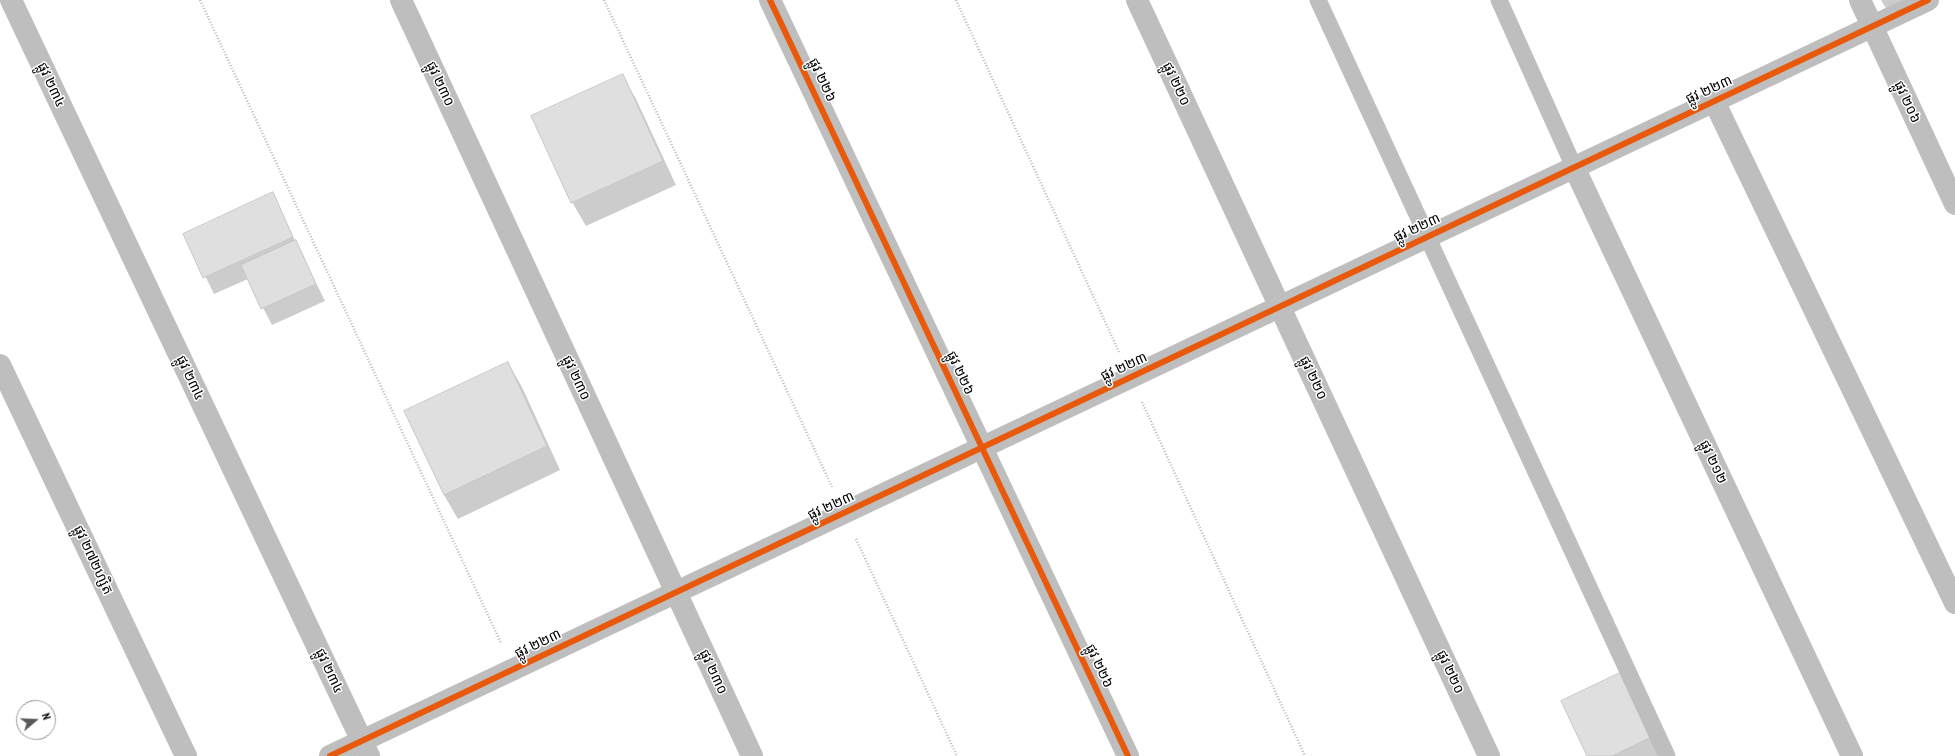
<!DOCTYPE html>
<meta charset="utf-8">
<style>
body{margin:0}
#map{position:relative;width:1955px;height:756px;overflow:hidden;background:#fff;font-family:"PT Sans Narrow",sans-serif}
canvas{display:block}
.north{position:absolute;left:16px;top:700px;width:40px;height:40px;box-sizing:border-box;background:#fff;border:1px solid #999;border-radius:50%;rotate:71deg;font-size:11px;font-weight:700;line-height:16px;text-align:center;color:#000}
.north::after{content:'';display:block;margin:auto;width:14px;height:18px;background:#595959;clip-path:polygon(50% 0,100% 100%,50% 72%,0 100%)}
</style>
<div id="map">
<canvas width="1955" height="756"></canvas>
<div class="north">N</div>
</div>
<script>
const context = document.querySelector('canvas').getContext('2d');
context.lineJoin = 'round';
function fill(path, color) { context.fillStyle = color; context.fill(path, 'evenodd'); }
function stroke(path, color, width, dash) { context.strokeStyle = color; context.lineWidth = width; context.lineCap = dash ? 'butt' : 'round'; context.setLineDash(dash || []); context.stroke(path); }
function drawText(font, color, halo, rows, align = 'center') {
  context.font = font + ' "PT Sans Narrow","Noto Sans Khmer",sans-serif'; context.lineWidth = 3; context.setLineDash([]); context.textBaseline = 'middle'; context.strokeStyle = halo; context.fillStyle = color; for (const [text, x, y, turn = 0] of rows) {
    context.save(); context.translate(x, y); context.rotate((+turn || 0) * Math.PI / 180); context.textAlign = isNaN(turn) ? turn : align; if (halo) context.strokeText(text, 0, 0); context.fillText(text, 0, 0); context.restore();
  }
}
fill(new Path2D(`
 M1881,0H1910L1887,10Z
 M622,75L636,99L676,185L586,226L572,202Z
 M272,194L325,301L272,325L248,279L214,294L185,235Z
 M508,363L522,387L560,470L458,519L444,495Z
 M1622,673L1662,753L1657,756H1588Z`), '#0003');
const building = new Path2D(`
 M623,74L663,161L571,203L531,116Z
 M273,192L293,237L203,278L183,234Z
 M296,240L316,284L261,309L241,265Z
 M508,362L547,446L444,495L404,411Z
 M1622,672L1653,736L1612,756H1587L1561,701Z`);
fill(building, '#dfdfdf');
stroke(building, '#c7c7c7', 1);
stroke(new Path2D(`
 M200,0L501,643
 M604,0L832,487
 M956,0L1119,352
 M1142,402L1305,756
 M856,539L957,756`), '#b9b9b9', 2.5, [1, 2]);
stroke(new Path2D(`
 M1318,0L1667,756
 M1499,0L1574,167`), '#bebebe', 17);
stroke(new Path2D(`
 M11,0L369,756
 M770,0L1128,756
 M1137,0L1489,756
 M1860,0L1955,204
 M1714,101L1955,603
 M1574,167L1852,756
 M0,365L186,756
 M330,756L1928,0`), '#bebebe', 22);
stroke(new Path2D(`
 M401,0L752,756`), '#bebebe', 22);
stroke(new Path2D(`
 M770,0L1128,756
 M330,756L1928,0`), '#e8590c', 6);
drawText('14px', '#000', '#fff', [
 ["ផ្លូវ ២២៦",822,80,65],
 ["ផ្លូវ ២៣០",440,84,65],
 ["ផ្លូវ ២២០",1176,84,65],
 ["ផ្លូវ ២៣៤",51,85,65],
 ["ផ្លូវ ២២៣",1709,90,-25],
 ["ផ្លូវ ២០៦",1907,102,65],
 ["ផ្លូវ ២២៣",1417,228,-25],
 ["ផ្លូវ ២២៣",1124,367,-25],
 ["ផ្លូវ ២២៦",960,373,65],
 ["ផ្លូវ ២៣៤",190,378,65],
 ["ផ្លូវ ២៣០",576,378,65],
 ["ផ្លូវ ២២០",1313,378,65],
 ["ផ្លូវ ២១២",1713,462,65],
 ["ផ្លូវ ២២៣",831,506,-25],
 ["ផ្លូវ ២៧២ហ្សិត",93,560,65],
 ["ផ្លូវ ២២៣",538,644,-26],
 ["ផ្លូវ ២២៦",1099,666,65],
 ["ផ្លូវ ២៣៤",329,671,65],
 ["ផ្លូវ ២៣០",713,672,65],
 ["ផ្លូវ ២២០",1450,672,65]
]);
</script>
